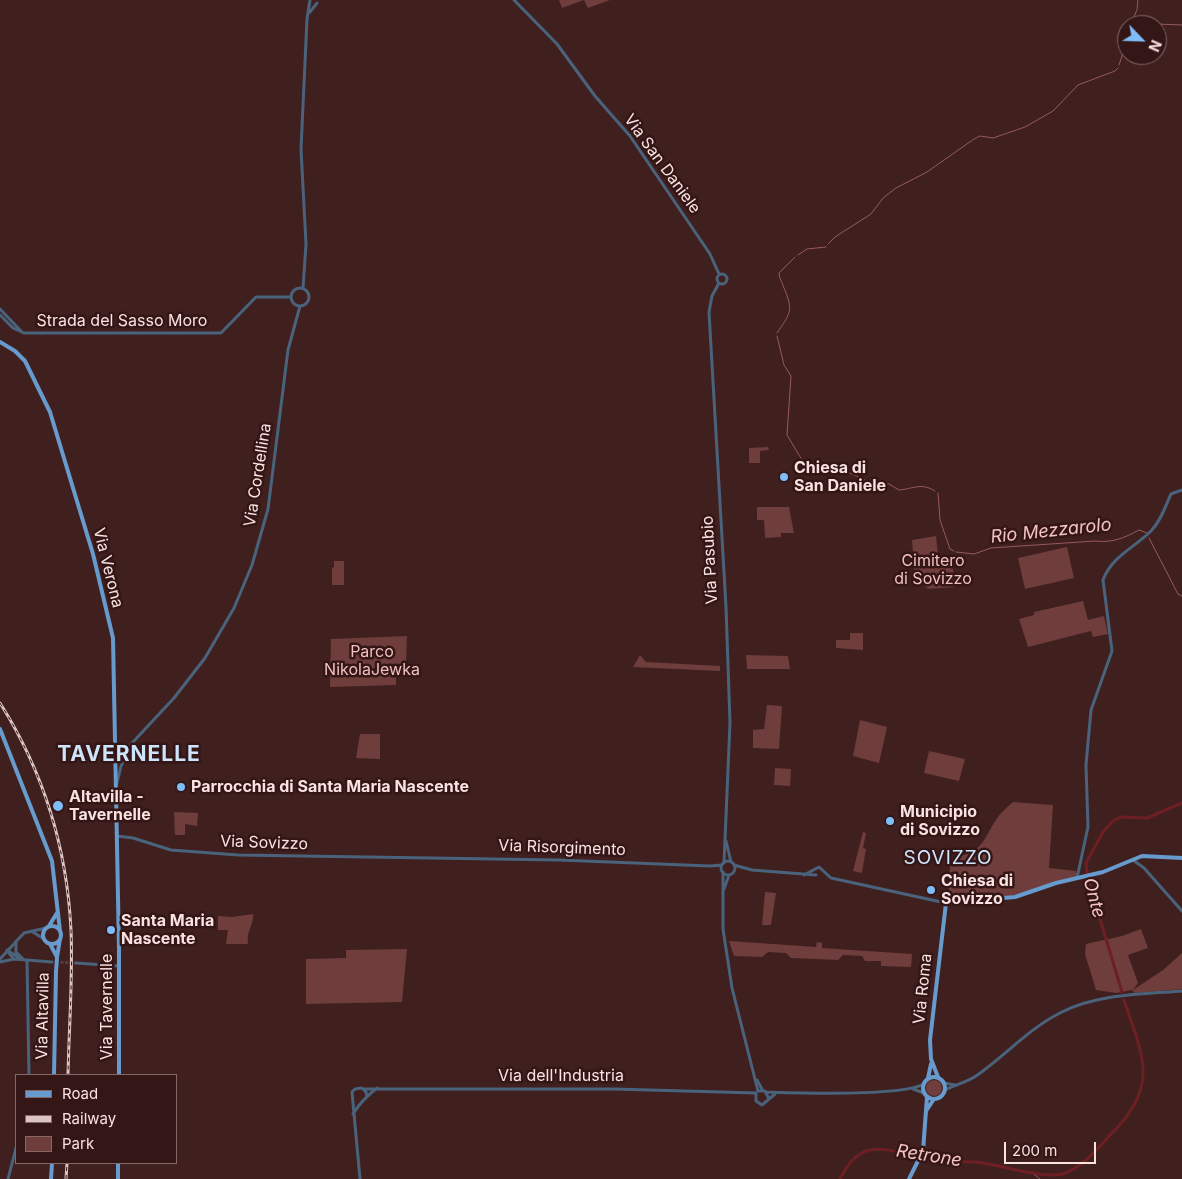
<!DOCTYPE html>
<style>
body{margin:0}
#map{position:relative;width:1182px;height:1179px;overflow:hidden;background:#3f201f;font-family:Inter,sans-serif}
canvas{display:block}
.legend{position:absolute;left:15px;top:1074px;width:162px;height:90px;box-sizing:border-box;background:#341616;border:1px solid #836867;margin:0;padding:6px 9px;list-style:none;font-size:15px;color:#f9e3e1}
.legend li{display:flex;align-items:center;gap:10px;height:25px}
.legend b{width:25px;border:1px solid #836867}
.north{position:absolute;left:1117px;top:15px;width:50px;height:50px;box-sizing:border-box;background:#341616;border:1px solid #836867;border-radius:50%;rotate:114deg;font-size:14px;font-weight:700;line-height:20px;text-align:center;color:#f9e3e1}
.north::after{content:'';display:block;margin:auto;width:18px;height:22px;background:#7fbdfa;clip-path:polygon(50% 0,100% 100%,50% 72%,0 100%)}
.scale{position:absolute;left:1004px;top:1142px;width:92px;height:22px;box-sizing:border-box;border:2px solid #f9e3e1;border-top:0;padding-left:6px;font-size:15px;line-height:18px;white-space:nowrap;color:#f9e3e1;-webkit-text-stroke:4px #341616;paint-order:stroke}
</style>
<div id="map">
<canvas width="1182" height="1179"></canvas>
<ul class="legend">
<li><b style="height:6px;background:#679bce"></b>Road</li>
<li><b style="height:6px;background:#dbc4c2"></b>Railway</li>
<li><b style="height:14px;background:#6e3d3c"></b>Park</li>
</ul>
<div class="north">N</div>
<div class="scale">200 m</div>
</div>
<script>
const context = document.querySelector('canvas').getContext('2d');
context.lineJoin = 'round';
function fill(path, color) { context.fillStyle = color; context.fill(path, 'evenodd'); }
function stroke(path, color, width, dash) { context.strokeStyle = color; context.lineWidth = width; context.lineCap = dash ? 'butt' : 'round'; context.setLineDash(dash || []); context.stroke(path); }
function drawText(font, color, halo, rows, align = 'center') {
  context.font = font + ' Inter,sans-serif'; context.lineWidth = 5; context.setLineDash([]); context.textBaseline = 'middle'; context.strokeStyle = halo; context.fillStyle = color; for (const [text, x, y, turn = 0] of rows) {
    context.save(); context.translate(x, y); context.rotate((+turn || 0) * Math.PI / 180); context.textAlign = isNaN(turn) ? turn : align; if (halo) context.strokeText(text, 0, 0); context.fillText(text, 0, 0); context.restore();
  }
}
fill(new Path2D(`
 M559,0H610L588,8L584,0L562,8Z
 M768,447L769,450L760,451V463H749V448Z
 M757,507H789L794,533H781V537L765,538L764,520H757Z
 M936,536L938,555H946L948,564L953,569L955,587L928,589L915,576L912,540Z
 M1067,547L1074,578L1025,589L1018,558Z
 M334,561H344V585H332V568L334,567Z
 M1083,601L1088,620L1104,616L1108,634L1093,637L1091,631L1028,647L1019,619L1034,615V612Z
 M850,633H863V650L836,648V640H850Z
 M407,636L406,666H396V685L330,687L331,639Z
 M640,655L646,662L720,666V671L633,667Z
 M746,655L788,656L790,669H747Z
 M767,705L782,706L779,749L753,748V730L764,729Z
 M860,720L887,727L879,763L853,756Z
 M360,734H380V759L356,758Z
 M929,751L965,759L959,781L924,773Z
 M775,768L791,769L790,786L774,785Z
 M1013,802L1053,805L1049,868L1076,871L1077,876L1012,896L948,902L950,865C956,853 967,857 976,849C985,842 988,832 994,823C999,814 1006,808 1013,802Z
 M174,812L198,813L197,826L185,824V835H175Z
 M863,832L866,833L863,848L866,849L862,873L853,871Z
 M765,892L776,893L771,925H762Z
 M253,914C254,925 246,931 248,944H226L228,930H218V916L232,917Z
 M1141,929L1148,948L1128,955L1138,983L1133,990L1163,970L1182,953V989L1135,993L1132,990L1116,993L1096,990L1085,954L1086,944L1122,936Z
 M729,941L816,947L817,942L822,943V948L912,954L911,967L881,966V961H865L862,956L843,955L838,960L791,958L786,953L768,952L762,957L734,956Z
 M407,949L402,1002L306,1004V959L346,958V950Z
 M926 1088a8 8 0 1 1 16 0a8 8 0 1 1-16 0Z`), '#6e3d3c');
stroke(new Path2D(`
 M1131,23L1182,25
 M1130,25L1137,10L1138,0
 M1119,65L1126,44L1127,30
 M828,244L835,237L871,214L883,198L896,188L927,172L974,139L980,136L993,138L1025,127L1053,111L1078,85L1115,71L1118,68
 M798,255L807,249L826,247
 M777,333C790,314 794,311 784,288C782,282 779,278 779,273L795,257
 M777,336L784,365L791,376L787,435L805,465L816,468L833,465L871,483L889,484L899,490C913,489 921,482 935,491
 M938,493L940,520L950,549L954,551
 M1149,538L1178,594L1182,596
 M956,552L974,554L991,548L1095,541C1113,543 1124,538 1139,530L1147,533
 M1031,1172L1040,1179`), '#975a5c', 1);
stroke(new Path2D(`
 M1122,992L1088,879L1086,863L1103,832L1113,821L1121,817L1147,818L1182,803
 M840,1179C862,1133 889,1152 927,1159C943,1162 959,1161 976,1162C997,1164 1043,1179 1062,1174C1082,1168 1097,1149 1111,1134C1160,1087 1143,1056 1124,1000`), '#6d1f23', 3);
stroke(new Path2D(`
 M56,962L76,963`), '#5b3d3c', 3, [3, 1.5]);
stroke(new Path2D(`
 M514,0L557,44L595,96L630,136L710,254L719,274
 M310,12L317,3
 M717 279a5 5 0 1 1 10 0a5 5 0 1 1-10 0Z
 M719,283L712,296L709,312L726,607L730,723L724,863
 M291 297a9 9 0 1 1 18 0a9 9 0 1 1-18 0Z
 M303,288L306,244L301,149L307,19L310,0
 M0,309L21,331
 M0,315L13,328L24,333H221L256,297H291
 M115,758L120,756L174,698L205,658L234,608L252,565L268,509L288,350L300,306
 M117,783L121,766L130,747
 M117,836L133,838L171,850L238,855L559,860L710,866L722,865
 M726,841L731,862
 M1133,860L1144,868L1182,911
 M721 868a7 7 0 1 1 14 0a7 7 0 1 1-14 0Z
 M734,865L752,870L816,875
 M723,872V929L732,988L758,1091
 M804,875L819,867L831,878L946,903
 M1077,878L1088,827L1086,765L1091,710L1112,651L1103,580C1112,556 1134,548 1151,531C1161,521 1165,507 1171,494L1182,490
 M724,889L729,875
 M31,931L44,939
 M16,941V952L23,959
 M7,950L21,959
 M7,951L14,959L52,962
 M0,959L24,933L46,928
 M27,960L29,1075
 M0,962L14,959
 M76,963L119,966
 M757,1080L763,1091
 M944,1083L955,1085
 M363,1089H614L756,1093
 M913,1089L924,1093
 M945,1090C955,1085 967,1082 976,1076C1005,1056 1029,1028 1062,1012C1097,994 1143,994 1182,991
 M758,1091H765L769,1099
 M766,1092C798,1093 900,1097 924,1084
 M756,1094V1101L762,1105L775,1094
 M353,1114C359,1104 368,1095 377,1088
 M8,1179L16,1148
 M360,1179L352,1092L355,1089L362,1088L366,1092L367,1097`), '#4a637c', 3);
stroke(new Path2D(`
 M0,342L15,351L25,361L50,412L93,554L113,638L119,949V1075
 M0,729L52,861L60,931
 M49,926L57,913
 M43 935a9 9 0 1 1 18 0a9 9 0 1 1-18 0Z
 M50,944L57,957
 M57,957L60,939
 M54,1075L56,972
 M923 1088a11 11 0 1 1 22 0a11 11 0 1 1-22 0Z
 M938,1077L931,1059L930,1040L946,903L1015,897L1056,883L1103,872L1142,856L1182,858
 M928,1078L931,1064
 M926,1111L934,1099
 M51,1179L52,1163
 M118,1179V1163
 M909,1179L923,1151L927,1097`), '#679bce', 4);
const rail = new Path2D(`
 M0,703C43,771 67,849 71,930C73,978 69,1027 68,1075
 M66,1179L67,1163`);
stroke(rail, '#dbc4c2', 3);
stroke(rail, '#341616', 1, [4]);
stroke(new Path2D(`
 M56,972L57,957`), '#679bce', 4);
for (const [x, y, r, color] of [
 [784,477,5,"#7fbdfa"],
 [181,787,5,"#7fbdfa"],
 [58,806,6,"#7fbdfa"],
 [890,821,5,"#7fbdfa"],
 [931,890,5,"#7fbdfa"],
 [111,930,5,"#7fbdfa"]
]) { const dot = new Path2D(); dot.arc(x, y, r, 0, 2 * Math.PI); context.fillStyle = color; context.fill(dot); stroke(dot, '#341616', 2); }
drawText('16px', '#f9e3e1', '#341616', [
 ["Via San Daniele",662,164,54],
 ["Strada del Sasso Moro",122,321],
 ["Via Cordellina",258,475,-81],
 ["Via Pasubio",710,560,-93],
 ["Via Verona",108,568,76],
 ["Via Sovizzo",264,843,2],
 ["Via Risorgimento",562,848,2],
 ["Via Roma",923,989,-84],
 ["Via Tavernelle",107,1007,-90],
 ["Via Altavilla",43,1016,-89],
 ["Via dell'Industria",561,1076]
]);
drawText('bold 16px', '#f9e3e1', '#341616', [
 ["Chiesa di",794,468],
 ["San Daniele",794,486],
 ["Parrocchia di Santa Maria Nascente",191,787],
 ["Altavilla -",69,797],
 ["Tavernelle",69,815],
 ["Municipio",900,812],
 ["di Sovizzo",900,830],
 ["Chiesa di",941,881],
 ["Sovizzo",941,899],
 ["Santa Maria",121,921],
 ["Nascente",121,939]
], 'left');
drawText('16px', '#f2c1bf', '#341616', [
 ["Cimitero",933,561],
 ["di Sovizzo",933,579],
 ["Parco",372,652],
 ["NikolaJewka",372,670]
]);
drawText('italic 18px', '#f4c3c1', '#341616', [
 ["Rio Mezzarolo",1051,531,-6],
 ["Onte",1094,898,75],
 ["Retrone",929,1156,9]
]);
context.letterSpacing = '1px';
drawText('19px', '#cde4fb', '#341616', [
 ["SOVIZZO",948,858]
]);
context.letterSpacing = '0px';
context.letterSpacing = '1px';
drawText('bold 21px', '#cde4fb', '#341616', [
 ["TAVERNELLE",129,755]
]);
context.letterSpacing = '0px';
</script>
